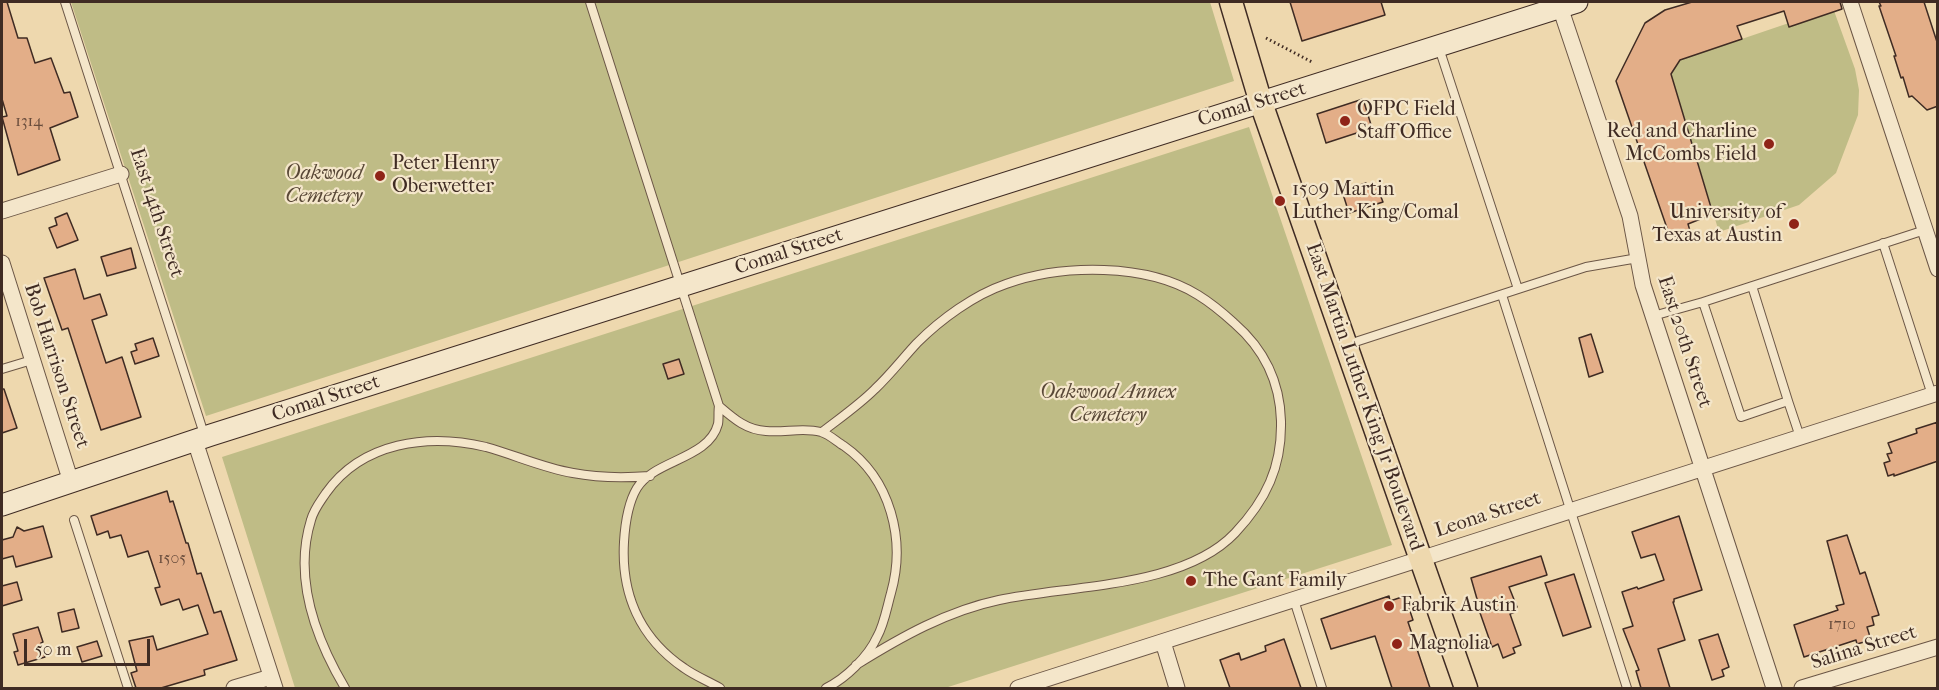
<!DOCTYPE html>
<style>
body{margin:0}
#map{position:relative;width:1939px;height:690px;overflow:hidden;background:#eed8ae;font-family:"IM FELL French Canon",serif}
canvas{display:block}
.frame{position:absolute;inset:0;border:3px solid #3f2b23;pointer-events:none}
.scale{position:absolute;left:24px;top:639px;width:126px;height:27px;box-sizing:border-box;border:3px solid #3f2b23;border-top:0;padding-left:8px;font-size:18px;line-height:21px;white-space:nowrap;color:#3f2b23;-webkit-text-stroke:4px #f4e6ca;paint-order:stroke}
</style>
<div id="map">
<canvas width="1939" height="690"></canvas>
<div class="frame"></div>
<div class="scale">50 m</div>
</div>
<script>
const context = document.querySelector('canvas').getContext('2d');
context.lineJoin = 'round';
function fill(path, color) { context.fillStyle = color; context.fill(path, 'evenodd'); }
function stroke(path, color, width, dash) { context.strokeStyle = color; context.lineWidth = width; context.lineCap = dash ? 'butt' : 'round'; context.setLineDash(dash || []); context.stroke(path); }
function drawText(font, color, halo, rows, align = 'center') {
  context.font = font + ' "IM FELL French Canon",serif'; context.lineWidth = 4.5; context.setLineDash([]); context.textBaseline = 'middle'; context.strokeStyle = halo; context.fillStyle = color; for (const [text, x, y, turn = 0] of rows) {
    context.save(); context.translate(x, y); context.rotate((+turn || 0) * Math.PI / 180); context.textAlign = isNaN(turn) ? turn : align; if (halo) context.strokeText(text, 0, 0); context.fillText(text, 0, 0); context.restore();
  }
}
fill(new Path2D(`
 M71,2H1210L1234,81L206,416Z
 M1833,8L1855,69L1859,90L1858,115L1836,173L1799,205L1719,232L1671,74L1680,60Z
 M1249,127L1392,545L945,688H295L222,457Z`), '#bfbc86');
const building = new Path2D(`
 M2,2H7L18,38H27L35,63L51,58L64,93L70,92L78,117L50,128L60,160L18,175L2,117L7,116L2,99Z
 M1290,2H1381L1385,15L1302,41Z
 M1692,2H1840L1842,9L1789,27L1784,11L1737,26L1742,39L1680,60L1671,74L1713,214L1688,224L1690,231L1673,237L1670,230L1668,231L1616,81L1645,23L1665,10Z
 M1879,2H1924L1938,45V106L1927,110L1912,96L1909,97L1903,77L1901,78L1894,56H1896L1879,6H1881Z
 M1363,99L1372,128L1326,143L1317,114Z
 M1366,183L1367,187H1377L1383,202L1349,213L1342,191Z
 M67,213L78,240L57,248L49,228L57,225L55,218Z
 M131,248L136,268L107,276L101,257Z
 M75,269L84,299L100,294L107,315L92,320L106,363L122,357L141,417L101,430L68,328L62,330L44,278Z
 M1591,334L1603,372L1589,377L1579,338Z
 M153,338L159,356L135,364L131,352L137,350L135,344Z
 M679,359L684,374L668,379L663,364Z
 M2,389H4L17,428L2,433Z
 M1938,422V461L1894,476V474L1888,476L1884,463L1890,461L1887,454L1892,453L1888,443L1917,433L1916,429Z
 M167,491L170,502L173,501L186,543H188L197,574L201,573L214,613L221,611L237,660L204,670L205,675L161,688H136L131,673L137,671L129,641L153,636L157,650L208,634L198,605L183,610L179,599L161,605L155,588L160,587L148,551L128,557L121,535L110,538L108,531L97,535L91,516Z
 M1679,516L1702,590L1674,599V602H1673L1685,640L1658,649L1670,688H1641L1636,671L1639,670L1623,629L1633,626L1622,592L1637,587L1638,589L1664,580L1655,554L1641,558L1632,532Z
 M43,526L52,557L16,567L13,556L2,559V540L13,537L17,527L24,531Z
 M1847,535L1860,574L1865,572L1879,615L1872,617L1874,625L1867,627L1871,640L1857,644L1856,640L1804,657L1794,625L1838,610L1836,606L1844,604L1827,541Z
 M1541,556L1547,575L1509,587L1517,607L1513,608L1515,612L1510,614L1521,645L1513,648L1515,653L1503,658L1498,644L1492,647L1478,607L1479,606L1471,578Z
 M1574,574L1591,627L1563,636L1545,583Z
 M17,582L22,600L2,606V586Z
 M1389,596L1390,601L1405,596L1413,620L1408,622L1430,688H1392L1375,636L1331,649L1321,619Z
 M74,609L79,628L62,632L58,613Z
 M38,627L43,642L41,643L45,657L18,665L14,652L18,651L13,634Z
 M1718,634L1729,667L1722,670L1724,676L1712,680L1699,640Z
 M1284,639L1301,688H1230L1220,660L1239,653L1241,660L1266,651L1265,646Z
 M97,641L102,656L82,662L77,647Z`);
fill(building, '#e3ae88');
stroke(building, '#3f2b23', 1.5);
const lane = new Path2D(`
 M65,2L204,434
 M590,2L719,406C718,411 719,419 718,424C709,459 654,460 637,488C628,503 625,525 624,542C621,594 640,638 684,668C695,676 708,681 720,688
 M1439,48L1518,289
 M1883,243L1932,395
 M1752,286L1788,401
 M1502,295L1627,688
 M1653,316L1703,302
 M1349,344L1586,267L1638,258
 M2,369L32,360
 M719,406C733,418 746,430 766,431C784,433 803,427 821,432C829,434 837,442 844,446C891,479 906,540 891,593C887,607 884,625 877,637C868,657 845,679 826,688
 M822,432C840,418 859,405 875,389C890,375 903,358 917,343C941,319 974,295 1006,284C1062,264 1147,263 1198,295C1211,303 1223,313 1234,323C1264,349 1280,382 1281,421C1282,467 1266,500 1235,533C1183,588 1070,585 999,600C947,611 901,637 856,665
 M1800,437L1788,401L1741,417L1703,302L1925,230
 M74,520L128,688
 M1294,600L1322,688
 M345,688C316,639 293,578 311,520C314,509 320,502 326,493C362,442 428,433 486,447C515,455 543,468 573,473C599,478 624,478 650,476`);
const street = new Path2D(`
 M1850,2L1938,269
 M1560,7L1630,216L1643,285L1774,688
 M2,211L121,174
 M2,263L71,482
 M195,441L275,688
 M1163,642L1177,688
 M234,688L271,677
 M1018,688L1938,393
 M1802,688L1938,647`);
const secondary = new Path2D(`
 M2,505L211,435L1577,2`);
const primary = new Path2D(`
 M1231,2L1261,103L1466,688`);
stroke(lane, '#6b5646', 10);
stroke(street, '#6b5646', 17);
stroke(secondary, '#3f2b23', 23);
stroke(primary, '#3f2b23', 25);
stroke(new Path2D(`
 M1266,38L1312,62`), '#3f2b23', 3, [1.5, 3]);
stroke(lane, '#f4e6ca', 8);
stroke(street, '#f4e6ca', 15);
stroke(secondary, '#f4e6ca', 21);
stroke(primary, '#eed8ae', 22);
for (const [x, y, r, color] of [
 [1345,121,6,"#8f2418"],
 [1769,144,6,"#8f2418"],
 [380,176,6,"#8f2418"],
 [1280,201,6,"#8f2418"],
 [1794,224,6,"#8f2418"],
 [1191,581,6,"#8f2418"],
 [1389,606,6,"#8f2418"],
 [1397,644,6,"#8f2418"]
]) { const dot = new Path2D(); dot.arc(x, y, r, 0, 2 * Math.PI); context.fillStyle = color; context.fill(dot); stroke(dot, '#f4e6ca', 2); }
drawText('16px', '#684c3c', null, [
 ["1314",29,122],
 ["1505",172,559],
 ["1710",1842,625]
]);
drawText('20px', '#3f2b23', '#f4e6ca', [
 ["Comal Street",1252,105,-17],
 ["East 14th Street",156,213,72],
 ["Comal Street",789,252,-18],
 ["East 20th Street",1684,342,72],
 ["Bob Harrison Street",56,366,72],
 ["East Martin Luther King Jr Boulevard",1364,397,71],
 ["Comal Street",326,399,-18],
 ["Leona Street",1488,515,-18],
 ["Salina Street",1864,648,-17]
]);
drawText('20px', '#3f2b23', '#f4e6ca', [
 ["OFPC Field",1357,110],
 ["Staff Office",1357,133],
 ["Red and Charline",1757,132,"right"],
 ["McCombs Field",1757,155,"right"],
 ["Peter Henry",392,164],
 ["Oberwetter",392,187],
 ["1509 Martin",1292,190],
 ["Luther King/Comal",1292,213],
 ["University of",1782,213,"right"],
 ["Texas at Austin",1782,236,"right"],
 ["The Gant Family",1203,581],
 ["Fabrik Austin",1401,606],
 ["Magnolia",1409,644]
], 'left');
drawText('italic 20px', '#594837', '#f4e6ca', [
 ["Oakwood",324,174],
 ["Cemetery",324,197],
 ["Oakwood Annex",1108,393],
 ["Cemetery",1108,416]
]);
</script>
